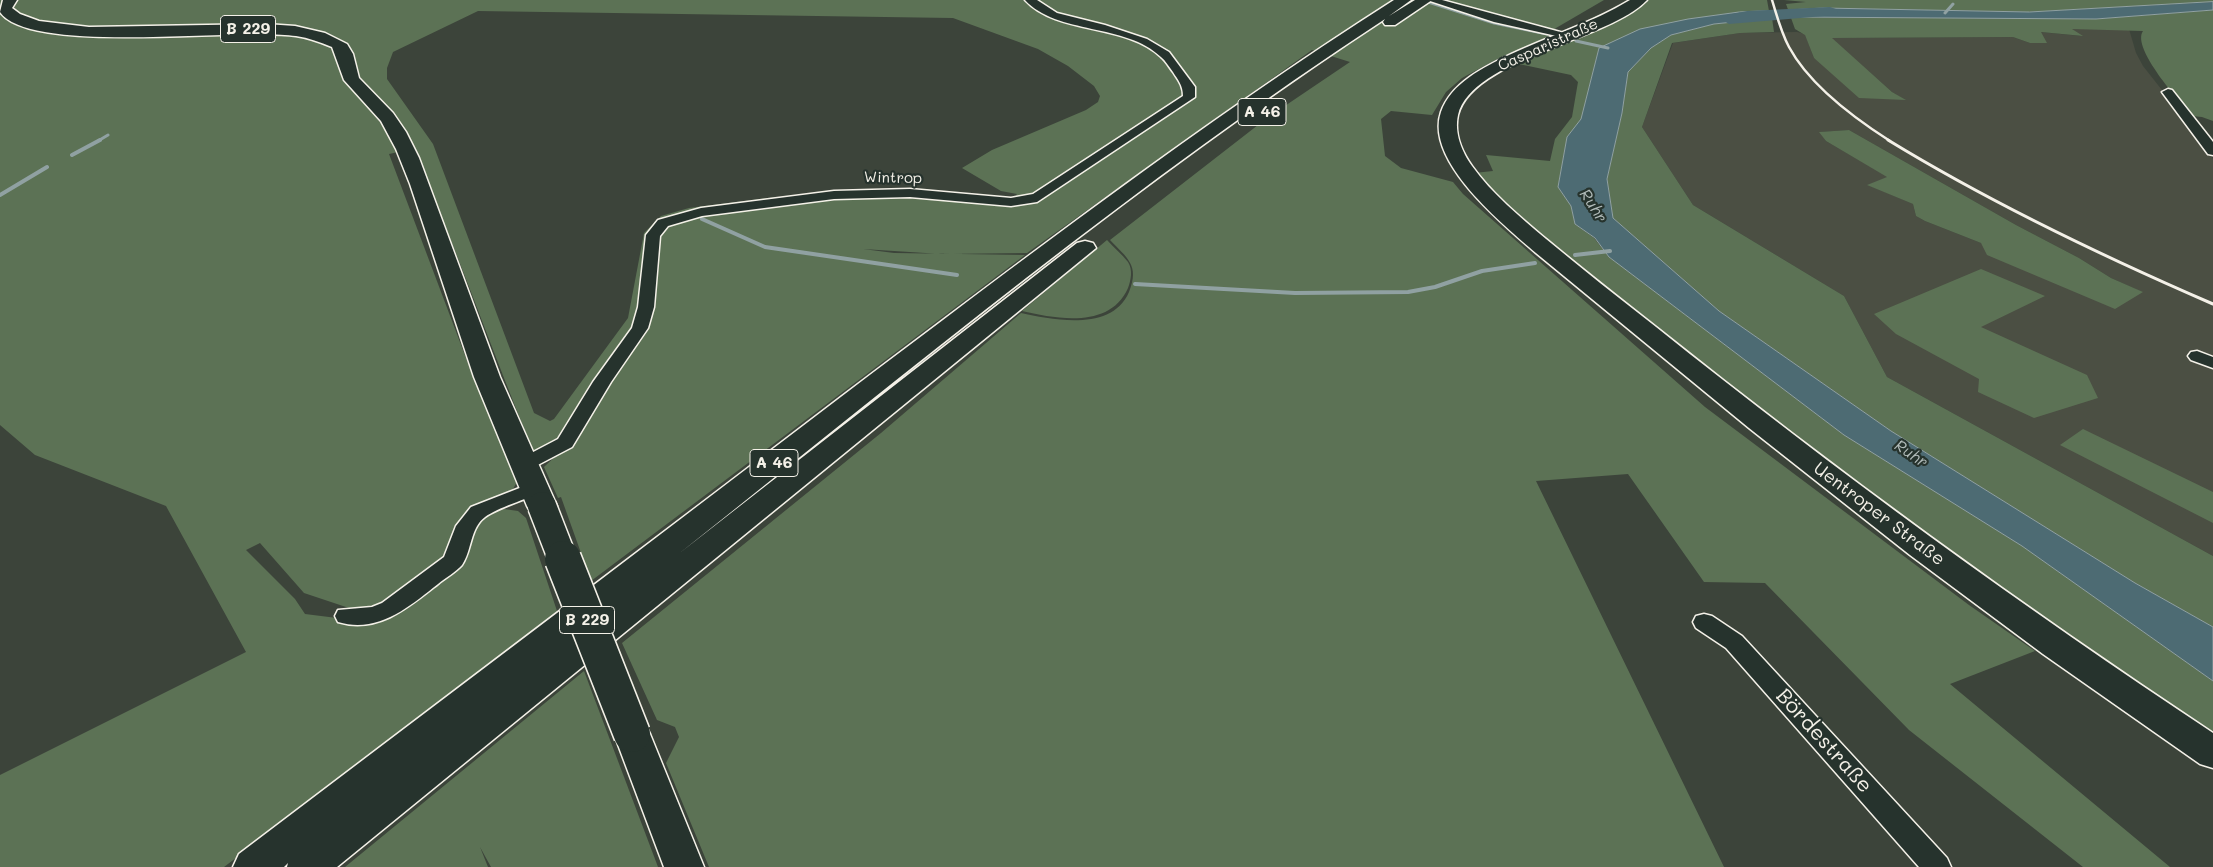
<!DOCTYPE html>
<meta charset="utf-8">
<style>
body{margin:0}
canvas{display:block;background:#3c443a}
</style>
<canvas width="2213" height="867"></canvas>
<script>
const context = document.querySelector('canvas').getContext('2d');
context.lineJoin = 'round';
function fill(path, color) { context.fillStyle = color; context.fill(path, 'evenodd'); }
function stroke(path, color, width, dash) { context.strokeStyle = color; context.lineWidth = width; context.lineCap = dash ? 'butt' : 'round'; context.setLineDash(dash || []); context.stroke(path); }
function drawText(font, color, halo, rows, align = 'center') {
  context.font = font + ' Mali,sans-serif'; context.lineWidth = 4.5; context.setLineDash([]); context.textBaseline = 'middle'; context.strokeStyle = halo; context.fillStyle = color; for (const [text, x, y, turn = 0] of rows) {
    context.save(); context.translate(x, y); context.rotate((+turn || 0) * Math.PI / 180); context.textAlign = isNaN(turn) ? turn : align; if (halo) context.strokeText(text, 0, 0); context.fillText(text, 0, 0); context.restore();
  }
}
fill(new Path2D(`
 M2071,29H2129L2136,53L2143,66L2184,118L2185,125L2213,159V556L1887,377L1844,296L1693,205L1642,127L1673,43L1740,33L1797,32L1805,34L1814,58L1905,100L1892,92L1831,38L2013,37L2030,43H2046L2040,32L2081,36ZM1849,130L2016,225L2079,258L2111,278L2142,292L1981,243L1925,221L1916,216L1913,204L1868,185L1888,177L1826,141L1820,132Z`), '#4b4f43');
fill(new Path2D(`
 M0,0H1027L1049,15L1134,39L1161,52L1185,89L1194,87L1170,53L1140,38L1053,14L1033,0H1604L1556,28L1546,39L1499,58L1462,78L1446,92L1432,115L1391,111L1381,119L1385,156L1401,168L1453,182L1463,194L1705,407L1969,605L2035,651L1950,684L2170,867H2083L1909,730L1765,583L1704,582L1628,474L1536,481L1724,867H709L666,763L679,737L675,727L657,720L622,643L881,433L1021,313C1053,320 1112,332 1129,292C1140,265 1127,258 1110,240L1267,118L1350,62L1312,50L1027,253L941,254L863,249L894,253L1025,255L591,581L561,497L558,498L544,467L561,451L571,434L562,433C556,443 544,451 533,450C491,350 457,247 412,149L389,154L472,374L518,480L513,489L485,502L468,516L443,565L399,598L373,610L352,609L304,593L260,543L246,550L295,599L305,614L345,619L370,618L408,605L453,568L464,554L478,517L491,508L502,506L504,509L518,511L526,518L558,614L224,867H0V775L246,652L166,506L35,455L0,425ZM478,11L953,18L1038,49L1068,66L1094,86L1100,96L1098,102L1086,110L992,150L962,168L1001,191L1017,194L1013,199L1029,196L1028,203L907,194H868L781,202L725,210V207L774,200L776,197L689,208L661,216L644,233L628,318L554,419L550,421L534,413L433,144L387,79V68L393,52Z
 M1643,0H1767L1769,11C1705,12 1659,27 1599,48L1581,120L1567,137L1558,187L1571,206L1575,224L1594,238L1609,257L1844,435L2022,546L2213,681V740L1959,566L1586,276L1503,204L1474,173L1493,171L1486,155L1550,161L1555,139L1572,117L1578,82L1571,75L1519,64Z
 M1784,0H2213V2L2029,12L1823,8L1792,17L2096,19L2213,10V121L2202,117L2192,116C2180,102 2131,48 2143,31L2072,29L2083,36L2041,32L2047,43H2030L2013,37L1832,38L1892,92L1906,100L1859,98L1814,58L1805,35L1795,29L1786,4L1806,2Z
 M1772,18L1774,32L1740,33L1672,43L1642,127L1693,205L1844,296L1887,377L2213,556V627L2135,583L1891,431L1719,311L1613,218L1607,179L1622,113L1628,72L1651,48L1671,35L1714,24Z
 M1849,130L2016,225L2079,258L2111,278L2143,292L2115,309L1987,255L1981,243L1925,221L1916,216L1913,204L1867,185L1887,177L1826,141L1819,132Z
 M1107,240C1113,247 1122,254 1128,262C1133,270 1131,280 1128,288C1110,329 1057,319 1022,311Z
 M1981,269L2045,296L1981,327L2087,375L2098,398L2034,418L1978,392L1979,379L1896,334L1874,314Z
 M2083,429L2213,492V523L2060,445Z
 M584,671L658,867H491L480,847L488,867H345Z`), '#5c7255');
const water = new Path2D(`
 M2213,2V10L2096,19L1792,17L1789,10L1823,8L2029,12Z
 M1769,11L1772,18L1714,24L1671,35L1651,48L1628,72L1622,113L1607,179L1613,218L1719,311L1891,431L2135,583L2213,627V681L2022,546L1844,435L1609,257L1595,238L1575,224L1571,206L1558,187L1567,137L1581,119L1599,48L1640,29L1688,19L1739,12Z`);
fill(water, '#4d6b73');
stroke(water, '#90a1a2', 1);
stroke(new Path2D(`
 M1422,0L1494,23L1547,34
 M1945,13L1953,4
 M1576,41L1608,48
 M98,141L108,135`), '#90a1a2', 3);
stroke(new Path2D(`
 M72,155L100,140
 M0,195L47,167
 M702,219L765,247L957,275
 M1575,255L1610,251
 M1135,284L1295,293L1408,292L1435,287L1482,271L1535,263`), '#90a1a2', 4);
fill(new Path2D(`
 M1830,7L1836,9L1838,12L1836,15L1729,24L1721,19L1723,16L1747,11Z`), '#4d6b73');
const minor = new Path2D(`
 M1025,0H1037L1057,13L1105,25L1147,39L1169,52L1195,87V97L1037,202L1011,206L910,197L834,199L702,216L668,226L660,236L654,307L648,328L611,382L572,447L532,468L525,470L518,468L515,464L518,460L558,439L593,382L632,328L638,307L646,235L658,220L701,208L834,191L910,189L1011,198L1033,194L1183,96C1183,85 1178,80 1173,72C1169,67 1166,61 1161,57C1126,23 1057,35 1025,0Z
 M1427,0H1442L1575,36L1570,39L1494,22Z
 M2168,89L2172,90L2213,142V155L2208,154L2162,92Z
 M2197,351L2213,357V368L2191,360L2188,356L2191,352Z
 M535,482L542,484L545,488L542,492C527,499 497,508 485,517C470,528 472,550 462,565C456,572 445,578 438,584C409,607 378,634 338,622L335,616L338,610L372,607L382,603L444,557L456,526L471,507Z
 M1704,614L1712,616L1742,636L1947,858L1951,867H1919L1726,648L1696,628L1693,622L1696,616Z`);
const secondary = new Path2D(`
 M1630,0H1647C1608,41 1472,58 1458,115C1454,133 1462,152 1472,166C1492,194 1520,217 1546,239C1582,269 1619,298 1656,327C1836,471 2021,606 2213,733V768L2200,764L2043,654L1910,555L1749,428L1536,253C1504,225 1424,161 1441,112C1451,83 1484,67 1509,55C1549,36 1592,23 1630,0Z`);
const primary = new Path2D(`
 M3,0H17L12,8L20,14L39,21L89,27L266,24L295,26L325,33L347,44L353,54L359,78L393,113L406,132L419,158L500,377L557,506L553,513L542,516L531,513L527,506L474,377L410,184L396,149L381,121L344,80L332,47C320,42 309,38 296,36C239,27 30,56 0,12Z
 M632,719L645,724L650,734L704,867H664L614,734L619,724Z`);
const motorway = new Path2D(`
 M1394,0H1411L1389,16L1415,0H1432L1395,25H1385L1383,22L1385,19C1139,180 911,369 681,552L1077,243L1085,241L1093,243L1096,248L337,867H287L288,863L284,867H233L239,854C438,703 638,552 837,400C1020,262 1201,123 1394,0Z`);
stroke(minor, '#f4f1e8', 3);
stroke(secondary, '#f4f1e8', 3);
stroke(primary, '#f4f1e8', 3);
stroke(motorway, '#f4f1e8', 3);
fill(minor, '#26332d');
fill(secondary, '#26332d');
fill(primary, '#26332d');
fill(motorway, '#26332d');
stroke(new Path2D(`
 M1772,0C1777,16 1781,32 1789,47C1810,86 1854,118 1890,141`), '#f4f1e8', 2.5);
stroke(new Path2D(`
 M1888,140C1991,203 2102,256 2213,304`), '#f4f1e8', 3);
const primaryBridgeFar1 = new Path2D(`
 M542,506L563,560`);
const primaryBridge = new Path2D(`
 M563,559L632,734`);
stroke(primaryBridgeFar1, '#f4f1e8', 31, []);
stroke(primaryBridge, '#f4f1e8', 39, []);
stroke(primaryBridgeFar1, '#26332d', 28);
stroke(primaryBridge, '#26332d', 36);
drawText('15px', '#f4f1e8', '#26332d', [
 ["Casparistraße",1548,45,-24],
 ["Wintrop",893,178,1]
]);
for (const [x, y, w] of [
 [248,29,55],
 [1262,112,48],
 [774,463,48],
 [587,620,55]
]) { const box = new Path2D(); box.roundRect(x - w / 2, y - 13.5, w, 27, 4); context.fillStyle = '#26332d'; context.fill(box); stroke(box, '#f4f1e8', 1); }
drawText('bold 16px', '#f4f1e8', null, [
 ["B 229",248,29],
 ["A 46",1262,112],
 ["A 46",774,463],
 ["B 229",587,620]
]);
drawText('italic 16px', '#b1bbb9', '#26332d', [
 ["Ruhr",1593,206,57],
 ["Ruhr",1911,454,34]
]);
drawText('18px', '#f4f1e8', '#26332d', [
 ["Uentroper Straße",1879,514,37]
]);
drawText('21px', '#f4f1e8', '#26332d', [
 ["Bördestraße",1824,741,48]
]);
</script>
